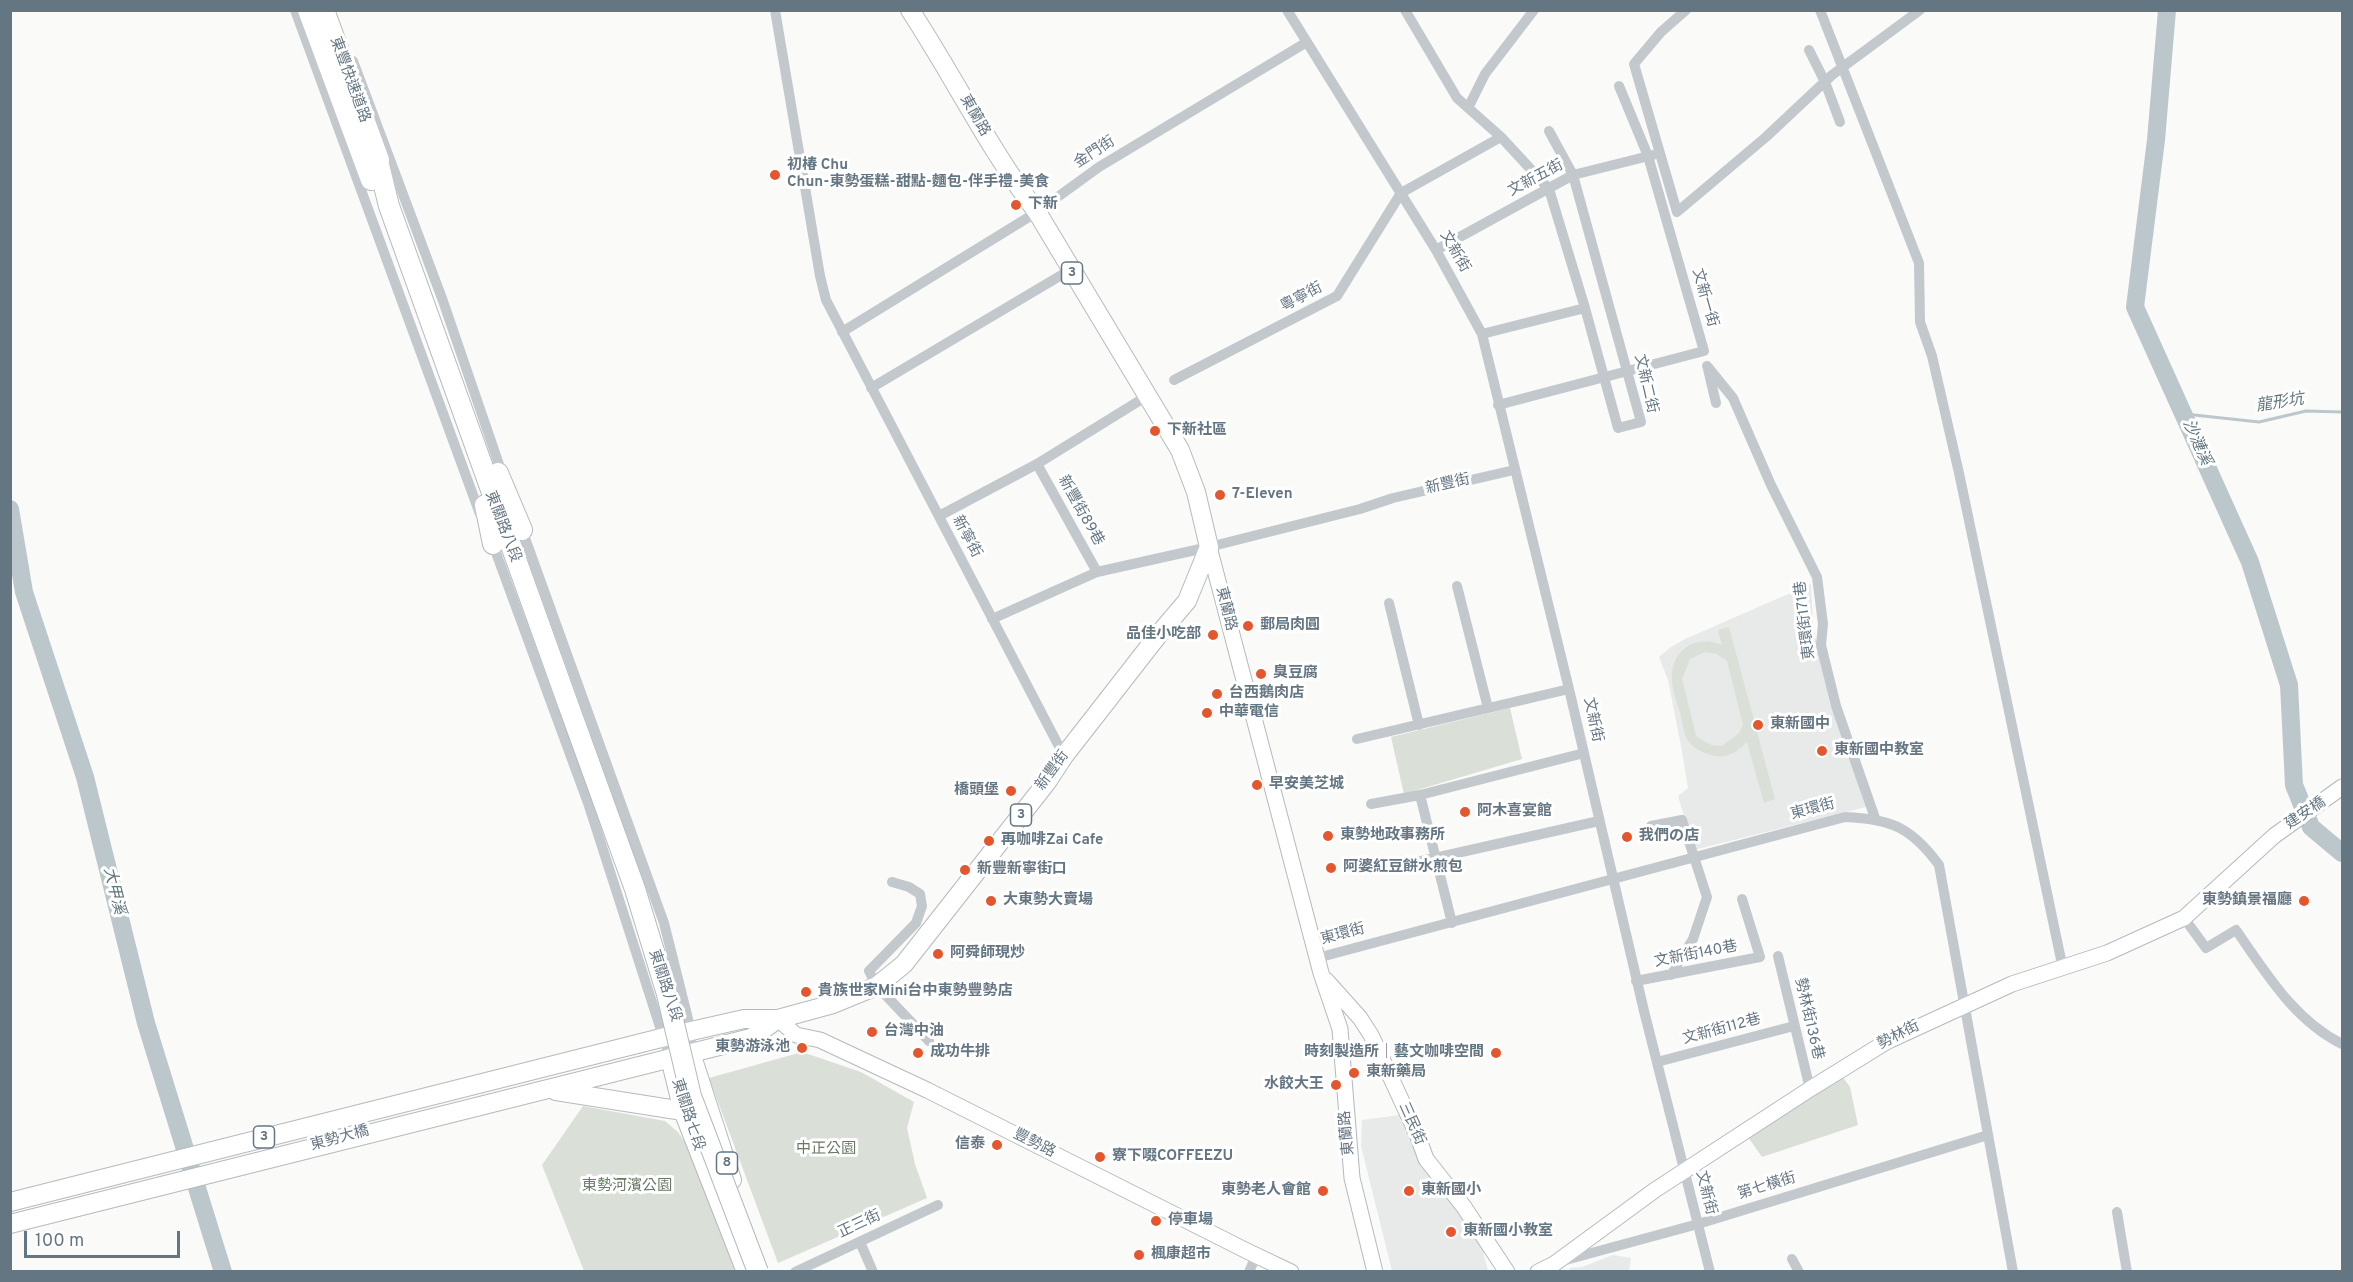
<!DOCTYPE html>
<meta charset="utf-8">
<style>
body{margin:0}
#map{position:relative;width:2353px;height:1282px;overflow:hidden;background:#fafaf8;font-family:Overpass,sans-serif}
canvas{display:block}
.frame{position:absolute;inset:0;border:12px solid #657683;pointer-events:none}
.scale{position:absolute;left:24px;top:1231px;width:156px;height:27px;box-sizing:border-box;border:3px solid #657683;border-top:0;padding-left:8px;font-size:18px;line-height:21px;white-space:nowrap;color:#657683;-webkit-text-stroke:4px #fff;paint-order:stroke}
</style>
<div id="map">
<canvas width="2353" height="1282"></canvas>
<div class="frame"></div>
<div class="scale">100 m</div>
</div>
<script>
const context = document.querySelector('canvas').getContext('2d');
context.lineJoin = 'round';
function fill(path, color) { context.fillStyle = color; context.fill(path, 'evenodd'); }
function stroke(path, color, width, dash) { context.strokeStyle = color; context.lineWidth = width; context.lineCap = dash ? 'butt' : 'round'; context.setLineDash(dash || []); context.stroke(path); }
function drawText(font, color, halo, rows, align = 'center') {
  context.font = font + ' Overpass,"Noto Sans TC","Noto Sans JP",sans-serif'; context.lineWidth = 6; context.setLineDash([]); context.textBaseline = 'middle'; context.strokeStyle = halo; context.fillStyle = color; for (const [text, x, y, turn = 0] of rows) {
    context.save(); context.translate(x, y); context.rotate((+turn || 0) * Math.PI / 180); context.textAlign = isNaN(turn) ? turn : align; if (halo) context.strokeText(text, 0, 0); context.fillText(text, 0, 0); context.restore();
  }
}
fill(new Path2D(`
 M1811,584L1813,624L1830,705L1849,751L1866,807L1694,850L1678,796L1688,788L1681,746L1668,680L1659,657L1671,647L1685,639Z
 M1400,1115L1430,1172L1481,1243L1488,1271H1392L1361,1146L1362,1120Z
 M1613,1255L1631,1258L1629,1271H1569L1570,1268L1582,1267Z`), '#e8e9e9');
fill(new Path2D(`
 M1729,627L1775,799L1764,803L1747,742C1741,748 1733,755 1724,756C1711,758 1693,750 1687,739C1683,731 1682,720 1680,712C1677,702 1672,690 1672,680C1670,650 1696,634 1722,645L1718,630ZM1705,652L1717,654L1727,661L1743,725L1739,733L1722,746L1711,745L1696,736L1682,679L1690,659Z
 M1510,708L1522,759L1404,794L1391,737Z
 M802,1052L861,1072L914,1102L907,1128L915,1164L927,1198L778,1263L709,1078Z
 M1842,1076L1850,1087L1858,1125L1762,1157L1748,1137Z
 M583,1106L665,1121L678,1132L688,1147L735,1271H584L542,1165Z`), '#dadfd7');
stroke(new Path2D(`
 M2185,414L2259,422L2306,411L2342,412`), '#bbc7cb', 3);
stroke(new Path2D(`
 M2167,10L2156,140L2135,307L2250,562L2289,685L2294,785L2311,827L2342,853
 M10,509L24,592L85,777L146,1023L223,1272`), '#bbc7cb', 18);
const secondary = new Path2D(`
 M1209,547L1321,973L1340,1029L1352,1178L1375,1272
 M1326,980L1360,1018L1371,1035L1417,1134L1426,1159L1464,1207L1507,1272
 M778,1019L796,1035L820,1040L927,1090L1249,1252L1291,1272
 M1538,1272L1554,1264L1655,1190L1810,1089L1886,1042L2012,984L2107,953L2184,918L2274,836L2342,787`);
const primary = new Path2D(`
 M691,1053L732,1180
 M670,1058L683,1111L746,1272
 M556,1091L683,1111
 M10,1202L665,1037L744,1019H778L833,1004L877,986L904,964L1047,782L1064,756L1159,634L1187,601L1209,547L1196,492L1180,450L1037,212C989,149 954,77 910,10
 M10,1224C257,1161 504,1099 751,1038L778,1019`);
const highway = new Path2D(`
 M308,10L371,180
 M324,10L379,160
 M375,149L389,206L568,704
 M498,473L522,530
 M485,505L493,544`);
stroke(secondary, '#b3babf', 17);
stroke(primary, '#b5babe', 20);
stroke(highway, '#b4b9bd', 22);
stroke(new Path2D(`
 M295,10L480,514
 M775,10L820,276L826,300L1064,756
 M1287,10L1436,250L1482,334L1569,689L1644,1011L1710,1272
 M1686,10L1661,32L1634,64L1677,212L1766,137L1832,75L1920,10
 M1820,10L1919,263L1920,322L1932,356L1959,473L2063,969
 M1809,50L1825,82L1840,122
 M353,61L443,301L503,476
 M1468,108L1485,74L1534,10
 M1501,137L1549,189L1585,308L1618,428L1641,422L1573,175L1549,131
 M1436,250L1573,175L1653,155
 M842,332L1037,212L1099,167L1307,42
 M1482,334L1585,308
 M1707,366L1733,398L1771,485L1817,577L1823,624L1821,645L1836,706L1875,818
 M1708,369L1716,403
 M1174,380L1337,296L1401,193L1501,137L1457,98L1405,10
 M871,388L1070,270
 M1498,405L1704,351L1648,156L1619,86
 M1037,464L1097,572
 M939,516L1037,464L1147,396
 M521,527L664,923L691,1031V1053
 M491,539L588,803L670,1058
 M1457,586L1488,708
 M1389,603L1419,725
 M992,619L1097,572L1209,547L1360,509L1393,498L1514,470
 M1357,739L1569,689
 M1420,795L1452,923
 M1371,804L1420,795L1584,753
 M1651,826L1682,820L1707,897L1693,939L1671,975
 M1386,869L1599,821
 M892,882L909,887L920,894L922,906L916,923L869,971L877,986L929,1041
 M2184,918L2206,948L2236,930C2266,973 2294,1020 2342,1044
 M1778,956L1810,1089
 M1317,958L1845,817C1891,819 1911,827 1939,865L2013,1272
 M1636,981L1760,957L1742,899
 M1657,1062L1794,1026
 M2117,1212L2127,1272
 M860,1242L873,1272
 M1792,1259L1799,1272
 M1562,1261L1698,1224L1988,1135
 M795,1272L938,1205
 M1249,1272L1256,1256`), '#c3c8cc', 10);
stroke(secondary, '#fff', 15);
stroke(primary, '#fff', 18);
stroke(highway, '#fff', 20);
const highwayBridge = new Path2D(`
 M568,704L635,889L667,994L691,1096L758,1272`);
stroke(highwayBridge, '#b4b9bd', 22, []);
stroke(highwayBridge, '#fff', 20);
for (const [x, y, r, color] of [
 [775,175,6,"#e4572e"],
 [1016,205,6,"#e4572e"],
 [1155,431,6,"#e4572e"],
 [1220,495,6,"#e4572e"],
 [1248,626,6,"#e4572e"],
 [1213,635,6,"#e4572e"],
 [1261,674,6,"#e4572e"],
 [1217,694,6,"#e4572e"],
 [1207,713,6,"#e4572e"],
 [1758,725,6,"#e4572e"],
 [1822,751,6,"#e4572e"],
 [1257,785,6,"#e4572e"],
 [1011,791,6,"#e4572e"],
 [1465,812,6,"#e4572e"],
 [1328,836,6,"#e4572e"],
 [1627,837,6,"#e4572e"],
 [989,841,6,"#e4572e"],
 [1331,868,6,"#e4572e"],
 [965,870,6,"#e4572e"],
 [991,901,6,"#e4572e"],
 [2304,901,6,"#e4572e"],
 [938,954,6,"#e4572e"],
 [806,992,6,"#e4572e"],
 [872,1032,6,"#e4572e"],
 [802,1048,6,"#e4572e"],
 [918,1053,6,"#e4572e"],
 [1496,1053,6,"#e4572e"],
 [1354,1073,6,"#e4572e"],
 [1336,1085,6,"#e4572e"],
 [997,1145,6,"#e4572e"],
 [1100,1157,6,"#e4572e"],
 [1323,1191,6,"#e4572e"],
 [1409,1191,6,"#e4572e"],
 [1156,1221,6,"#e4572e"],
 [1451,1232,6,"#e4572e"],
 [1139,1255,6,"#e4572e"]
]) { const dot = new Path2D(); dot.arc(x, y, r, 0, 2 * Math.PI); context.fillStyle = color; context.fill(dot); stroke(dot, '#fff', 2); }
for (const [x, y, w] of [
 [1072,273,21],
 [1021,815,21],
 [264,1137,21],
 [727,1163,21]
]) { const box = new Path2D(); box.roundRect(x - w / 2, y - 11, w, 22, 4.5); context.fillStyle = '#fff'; context.fill(box); stroke(box, '#657683', 1.5); }
drawText('bold 14px', '#657683', null, [
 ["3",1072,273],
 ["3",1021,815],
 ["3",264,1137],
 ["8",727,1163]
]);
drawText('15px', '#657683', '#fff', [
 ["東豐快速道路",349,80,70],
 ["東蘭路",974,116,60],
 ["金門街",1095,153,-33],
 ["文新五街",1536,179,-28],
 ["文新街",1454,252,60],
 ["粵寧街",1302,298,-28],
 ["文新一街",1704,298,74],
 ["文新二街",1645,384,77],
 ["新豐街",1448,485,-13],
 ["新豐街89巷",1080,511,61],
 ["東關路八段",502,527,69],
 ["新寧街",966,537,62],
 ["東蘭路",1225,609,76],
 ["東環街171巷",1806,620,-97],
 ["文新街",1592,720,78],
 ["新豐街",1053,771,-54],
 ["東環街",1813,810,-15],
 ["建安橋",2306,814,-34],
 ["東環街",1343,935,-15],
 ["文新街140巷",1696,955,-11],
 ["東關路八段",664,986,72],
 ["勢林街136巷",1808,1019,77],
 ["文新街112巷",1722,1030,-15],
 ["勢林街",1899,1036,-27],
 ["東關路七段",687,1115,72],
 ["三民街",1411,1124,66],
 ["東蘭路",1348,1133,-95],
 ["東勢大橋",340,1139,-15],
 ["豐勢路",1034,1144,27],
 ["第七橫街",1767,1187,-17],
 ["文新街",1705,1193,76],
 ["正三街",860,1225,-25]
]);
drawText('bold 15px', '#657683', '#fff', [
 ["初椿 Chu",787,166],
 ["Chun-東勢蛋糕-甜點-麵包-伴手禮-美食",787,183],
 ["下新",1028,205],
 ["下新社區",1167,431],
 ["7-Eleven",1232,495],
 ["郵局肉圓",1260,626],
 ["品佳小吃部",1201,635,"right"],
 ["臭豆腐",1273,674],
 ["台西鵝肉店",1229,694],
 ["中華電信",1219,713],
 ["東新國中",1770,725],
 ["東新國中教室",1834,751],
 ["早安美芝城",1269,785],
 ["橋頭堡",999,791,"right"],
 ["阿木喜宴館",1477,812],
 ["東勢地政事務所",1340,836],
 ["我們の店",1639,837],
 ["再咖啡Zai Cafe",1001,841],
 ["阿婆紅豆餅水煎包",1343,868],
 ["新豐新寧街口",977,870],
 ["大東勢大賣場",1003,901],
 ["東勢鎮景福廳",2292,901,"right"],
 ["阿舜師現炒",950,954],
 ["貴族世家Mini台中東勢豐勢店",818,992],
 ["台灣中油",884,1032],
 ["東勢游泳池",790,1048,"right"],
 ["成功牛排",930,1053],
 ["時刻製造所｜藝文咖啡空間",1484,1053,"right"],
 ["東新藥局",1366,1073],
 ["水餃大王",1324,1085,"right"],
 ["信泰",985,1145,"right"],
 ["寮下啜COFFEEZU",1112,1157],
 ["東勢老人會館",1311,1191,"right"],
 ["東新國小",1421,1191],
 ["停車場",1168,1221],
 ["東新國小教室",1463,1232],
 ["楓康超市",1151,1255]
], 'left');
drawText('15px', '#687a64', '#fff', [
 ["中正公園",826,1150],
 ["東勢河濱公園",627,1187]
]);
drawText('italic 16px', '#60757c', '#fff', [
 ["龍形坑",2280,404,-9],
 ["沙漣溪",2196,443,66],
 ["大甲溪",113,891,76]
]);
</script>
